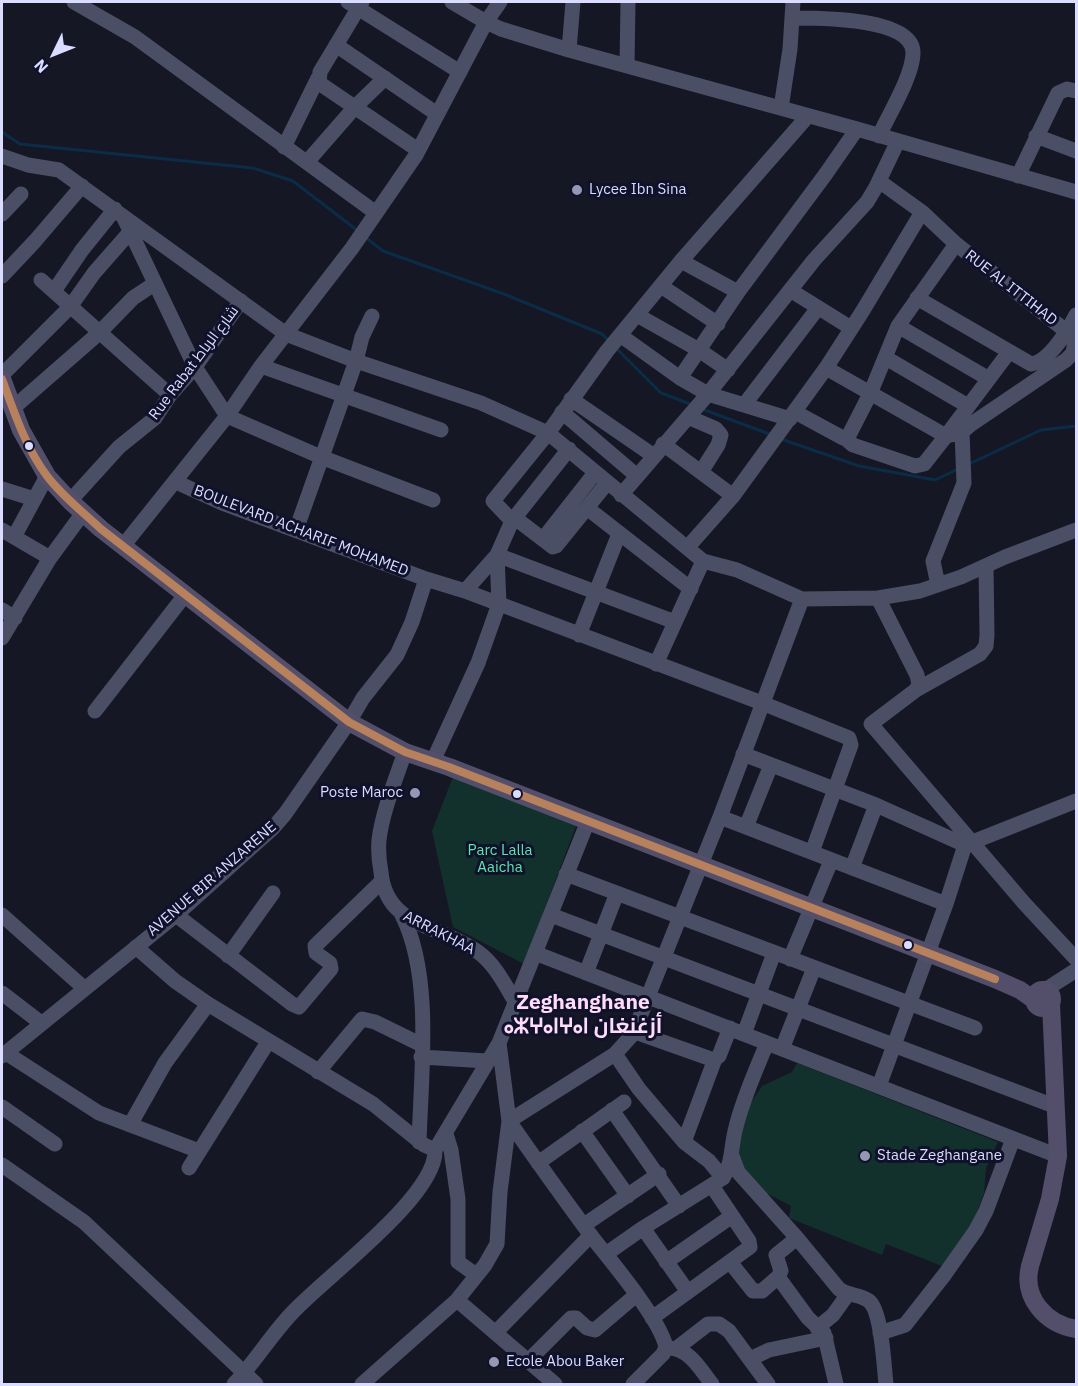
<!DOCTYPE html>
<meta charset="utf-8">
<style>
body{margin:0}
#map{position:relative;width:1078px;height:1386px;overflow:hidden;background:#161725;font-family:"IBM Plex Sans",sans-serif}
canvas{display:block}
.frame{position:absolute;inset:0;border:3px solid #daddff;pointer-events:none}
.north{position:absolute;left:24px;top:24px;width:60px;height:60px;-webkit-text-stroke:4px #10112b;paint-order:stroke;rotate:227deg;font-size:16px;font-weight:700;line-height:24px;text-align:center;color:#daddff}
.north::after{content:'';display:block;margin:auto;width:21px;height:27px;background:#daddff;clip-path:polygon(50% 0,100% 100%,50% 72%,0 100%)}
</style>
<div id="map">
<canvas width="1078" height="1386"></canvas>
<div class="frame"></div>
<div class="north">N</div>
</div>
<script>
const context = document.querySelector('canvas').getContext('2d');
context.lineJoin = 'round';
function fill(path, color) { context.fillStyle = color; context.fill(path, 'evenodd'); }
function stroke(path, color, width, dash) { context.strokeStyle = color; context.lineWidth = width; context.lineCap = dash ? 'butt' : 'round'; context.setLineDash(dash || []); context.stroke(path); }
function drawText(font, color, halo, rows, align = 'center') {
  context.font = font + ' "IBM Plex Sans",Cairo,"Noto Sans Tifinagh",sans-serif'; context.lineWidth = 6; context.setLineDash([]); context.textBaseline = 'middle'; context.strokeStyle = halo; context.fillStyle = color; for (const [text, x, y, turn = 0] of rows) {
    context.save(); context.translate(x, y); context.rotate((+turn || 0) * Math.PI / 180); context.textAlign = isNaN(turn) ? turn : align; if (halo) context.strokeText(text, 0, 0); context.fillText(text, 0, 0); context.restore();
  }
}
fill(new Path2D(`
 M453,777L576,826L524,964L453,927L432,831Z
 M797,1063L998,1142L986,1168L984,1193L970,1232L942,1266L886,1244L882,1255L789,1218L791,1206L760,1190L741,1167L736,1144L748,1107L762,1086L792,1072Z`), '#13312c');
stroke(new Path2D(`
 M2,132L20,144L253,168L293,181L358,231
 M365,237L383,251L504,294L602,334L609,341
 M616,348L661,393L693,405
 M702,409L772,435
 M781,439L859,466L935,480L958,469
 M969,464L1041,430L1076,426`), '#0b2c47', 3);
stroke(new Path2D(`
 M74,2L135,37L376,213
 M348,2L460,72
 M362,2L320,72L319,83L418,150
 M452,2L486,22L501,29L569,50L857,129L1076,192
 M792,18C816,18 915,17 913,54C912,77 889,114 879,136
 M336,45L437,114
 M569,50L573,2
 M627,66L628,2
 M781,108L790,49L793,2
 M1036,136L1076,151
 M284,147L318,78
 M2,156L28,165L59,170L286,334L356,361L481,403L548,433L703,561L737,570L802,599L878,598L920,591L961,577L1005,557L1076,530
 M307,162L355,107L385,78
 M1018,176L1058,93L1067,89L1076,91
 M879,181L922,212L956,244L1066,331
 M2,214L21,194
 M123,216L195,367L227,416L321,457L433,500
 M681,261L738,292
 M2,276L35,241L82,186
 M41,280L170,395
 M661,286L718,324
 M790,290L851,328
 M54,291L82,250L115,209
 M917,298L1031,364C1049,362 1068,330 1076,315
 M637,315L699,350L728,370
 M898,326L989,379
 M620,335L680,378L708,394L790,419
 M886,358L968,406
 M261,366L441,430
 M826,368L946,436L1009,352
 M2,375L70,307L94,273L130,232
 M680,378L738,292L825,175L857,129
 M571,399L654,456
 M744,405L818,308
 M12,409L99,333L133,298L154,284
 M562,412L637,476
 M795,412L843,438L848,437L870,394L898,326L956,244
 M688,417L716,429L721,435L718,445L701,472
 M845,438L853,445L915,466L924,464L946,436L956,434
 M663,444L733,496L687,548
 M176,482L222,503L426,579L465,591L762,703L849,738L851,745L812,852
 M2,489L34,499
 M621,495L708,394L814,260L867,202L876,187L898,141
 M733,496L826,368L862,312L922,212
 M70,501L119,447L155,418L170,395L195,367L241,301
 M587,508L691,589
 M515,518L553,547L556,546L607,483
 M512,521L569,449
 M2,530L50,558
 M296,530L356,361L362,337L372,316
 M14,537L47,476
 M543,539L595,473
 M123,546L227,416L261,366L352,248L416,155L486,22L500,2
 M497,555L675,622
 M938,585L933,561L964,483L962,432L970,425L1066,360L1073,353L1076,335
 M465,591L497,555L512,521L493,501L548,433L607,351L681,261L807,117
 M878,598L917,675L919,684L916,690L871,724L1024,903L1075,958L1076,957
 M2,610L15,618
 M579,635L619,534
 M2,638L50,558L83,513
 M656,664L703,561
 M916,690L980,654L986,646L987,635L986,566
 M95,711L185,595
 M405,752C396,778 382,813 379,840C378,851 379,861 381,872C386,928 440,924 478,952C495,964 505,985 516,1003
 M743,754L876,805L965,845L1076,801
 M433,761L478,663L499,604L497,555
 M720,817L946,904
 M746,827L771,765
 M852,868L876,805
 M566,874L975,1028
 M2,915L84,988
 M176,915L292,1004L299,1007L331,969L330,963L316,953L315,946L381,882
 M402,915C433,976 421,1074 419,1142
 M551,915L1054,1106
 M136,947L175,981L208,1004L373,1104L424,1145L435,1150
 M535,953L1058,1156
 M228,956L273,893
 M790,959L831,861
 M586,973L617,893
 M1045,990L1076,970
 M2,993L41,1023
 M635,1032L714,1060L719,1056L730,1028
 M744,1034L774,953
 M782,1049L814,968
 M6,1053L99,1113L199,1151
 M615,1054L639,1089L684,1142L709,1161L723,1178
 M2,1056L176,915L272,829L285,814L349,722L363,698L397,655L412,622L426,579
 M421,1057L487,1061
 M318,1072L362,1019L375,1022L422,1045
 M879,1086L946,904L965,845
 M2,1107L55,1144
 M612,1110L679,1206
 M509,1121L615,1054L633,1034L720,817L802,599
 M509,1121C536,1160 564,1199 592,1237C611,1261 660,1319 666,1347L663,1354L633,1384
 M130,1125L165,1063L208,1004
 M582,1131L628,1196
 M446,1134L451,1150L458,1199V1262L472,1272L478,1273
 M684,1142L715,1059
 M732,1156L738,1172L797,1238
 M538,1163L624,1102
 M2,1165L84,1222L256,1384
 M189,1168L268,1042
 M584,1225L659,1174
 M643,1228L688,1292
 M606,1254L643,1228L723,1178C733,1162 731,1144 736,1127C743,1098 756,1070 767,1043
 M666,1262L732,1216
 M730,1262L753,1291H762L778,1277L781,1271L776,1255L797,1238L839,1289C848,1296 860,1294 869,1301C882,1311 884,1368 886,1384
 M778,1277L808,1318L824,1333L836,1384
 M457,1300L555,1384
 M652,1318L750,1247L749,1241L712,1186
 M817,1328L833,1315L848,1294
 M496,1332L591,1235
 M880,1333L905,1325L945,1274L976,1230L986,1211L1013,1139
 M669,1348C690,1349 700,1369 712,1384
 M677,1348L708,1324H719L729,1331L768,1384
 M750,1359L769,1350L826,1338
 M528,1361L571,1318H576L587,1328L595,1330L636,1295
 M234,1384C255,1362 271,1335 292,1313C324,1278 437,1196 435,1150L499,1043L588,821
 M362,1384L457,1300L485,1265L497,1244L500,1192L509,1121L499,1043`), '#4b4f65', 15);
stroke(new Path2D(`
 M2,379L21,430L47,476L70,501L101,529L349,722L405,752L449,767L995,979L1020,990L1034,1000
 M1034 999a9 9 0 1 1 18 0a9 9 0 1 1-18 0Z
 M1051,1004L1058,1156L1050,1199L1030,1266C1022,1298 1046,1324 1076,1329`), '#534f6b', 18);
stroke(new Path2D(`
 M2,379C14,412 26,448 47,476C62,496 83,512 101,529L349,722L405,752L449,767L995,979`), '#b6815c', 8);
for (const [x, y, r, color] of [
 [577,190,6,"#9598b3"],
 [29,446,5,"#daddff"],
 [415,793,6,"#9598b3"],
 [517,794,5,"#daddff"],
 [908,945,5,"#daddff"],
 [865,1156,6,"#9598b3"],
 [494,1362,6,"#9598b3"]
]) { const dot = new Path2D(); dot.arc(x, y, r, 0, 2 * Math.PI); context.fillStyle = color; context.fill(dot); stroke(dot, '#10112b', 2); }
drawText('15px', '#daddff', '#10112b', [
 ["Lycee Ibn Sina",589,190],
 ["Poste Maroc",403,793,"right"],
 ["Stade Zeghangane",877,1156],
 ["Ecole Abou Baker",506,1362]
], 'left');
drawText('15px', '#daddff', '#10112b', [
 ["RUE AL ITTIHAD",1011,288,38],
 ["Rue Rabat شارع الرباط",194,363,-53],
 ["BOULEVARD ACHARIF MOHAMED",301,531,21],
 ["AVENUE BIR ANZARENE",212,879,-41],
 ["ARRAKHAA",439,933,27]
]);
drawText('15px', '#62e3aa', '#10112b', [
 ["Parc Lalla",500,851],
 ["Aaicha",500,868]
]);
drawText('bold 21px', '#ffdcf9', '#10112b', [
 ["Zeghanghane",583,1003],
 ["ⴰⵣⵖⴰⵏⵖⴰⵏ أزغنغان",583,1027]
]);
</script>
